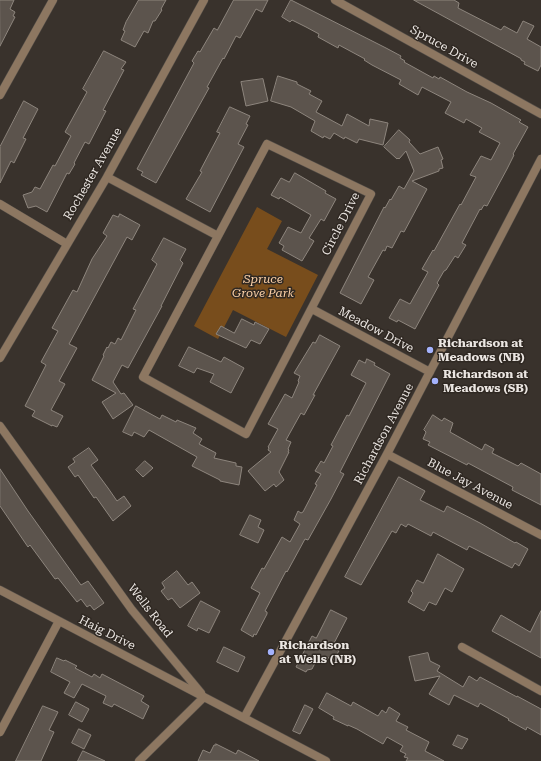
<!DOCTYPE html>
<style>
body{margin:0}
canvas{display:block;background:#39322c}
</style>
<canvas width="541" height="761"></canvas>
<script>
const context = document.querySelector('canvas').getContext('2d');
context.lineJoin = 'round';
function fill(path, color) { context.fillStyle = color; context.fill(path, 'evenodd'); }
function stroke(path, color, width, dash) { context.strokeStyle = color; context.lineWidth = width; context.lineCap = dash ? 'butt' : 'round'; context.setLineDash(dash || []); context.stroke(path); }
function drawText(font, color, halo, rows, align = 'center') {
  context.font = font + ' "Roboto Serif",serif'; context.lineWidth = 3; context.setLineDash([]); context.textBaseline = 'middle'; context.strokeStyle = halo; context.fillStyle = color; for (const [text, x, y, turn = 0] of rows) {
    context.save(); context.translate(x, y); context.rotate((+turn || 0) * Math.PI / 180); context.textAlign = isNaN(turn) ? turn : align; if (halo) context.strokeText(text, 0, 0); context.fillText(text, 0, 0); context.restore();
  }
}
fill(new Path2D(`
 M257,207L282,221L267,249L318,275L286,337L233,310L218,339L194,326Z`), '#784d1c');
const building = new Path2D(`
 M0,0H14L10,9L15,12L13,16L15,17L0,46Z
 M139,0H166L161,9L162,10L155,21H153L148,33L144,31L135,47L121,40L125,31L123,30L126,22Z
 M234,0H268L262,12L256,9L240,38L236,36L224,59L223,58L207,87L209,88L156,183L141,175L143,172L137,169L194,63L192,61L198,51L200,52L214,28L217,30Z
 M291,0L386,48L401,56L400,58L405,61L404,62L433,78L434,76L439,79L440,77L467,92L491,103L521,120L519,122L528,127L513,154L514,155L507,169L487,206L484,205L481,210L480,209L462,243L466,245L458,258L455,256L446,270L444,271L437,283L439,285L415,329L398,320L397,322L389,318L400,299L410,304L428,272L422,269L433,250L434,251L460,204L461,205L476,177L470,175L481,156L491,160L500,143L479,132L482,128L466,119L464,123L445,113L451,102L422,87L418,95L399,84L401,80L372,65L364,60L365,59L339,45L338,48L318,37L319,34L306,27L292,20L290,22L282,17Z
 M414,0H454L459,3L458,8L501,30L504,26L517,33L523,21L534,26L527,39L541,47V65L538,71L524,64L525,62L521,60V59Z
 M104,51L126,62L121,69L124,70L103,110L106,111L89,144L85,142L74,163L75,164L69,174L67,173L47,212L36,206L28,208L23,195L32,192L35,187L40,189L53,165L55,166L71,136L65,132L87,92L83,89Z
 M278,76L297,82V84L311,91L309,94L322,101L316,112L342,126L347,114L369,126L370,119L388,123L383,145L359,139L357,143L345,137L344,139L334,133L330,139L324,136L323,138L311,131L315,121L291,107L271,101Z
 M263,79L268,101L246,106L241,82Z
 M24,101L38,109L23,138L26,139L14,163L11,161L0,183V147Z
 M230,107L250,116L246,124L248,125L238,144L244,147L210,212L186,199L202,172L200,171L220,133L217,132Z
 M399,130L410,140L409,142L420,154L438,147L443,159L441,160L443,168L439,169V171L412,181L427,189L404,232L401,231L392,248L387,246L385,251L383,250L368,277L374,280L361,304L340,293L384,207L385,208L390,199L391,200L399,186L404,189L414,171L406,151L399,159L398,158L397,159L384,147Z
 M295,173L326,191L325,193L336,199L324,221L321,219L309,238L314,241L302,261L282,250L284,246L279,243L288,227L301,233L311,215L280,197L279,199L271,195L281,178L289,182Z
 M120,214L140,225L132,240L127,237L69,344L77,348L59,381L65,384L51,410L63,416L57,427L52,425V426L32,416L35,411L25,406L46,365L41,362L58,331L52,328L73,290L77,292L92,259L107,236L103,233L113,215L118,217Z
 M164,238L186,249L180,260L183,263L161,306H162L128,368L122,365L113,382L121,394L124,393L133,405L113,419L102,402L116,393L92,380L104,356L103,355L107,347L108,348L111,342L115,344L118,338L121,340L136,310L133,309L157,264L152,260Z
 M242,319L254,325L255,322L269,329L260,344L251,340L246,348L216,334L221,326L234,333Z
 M320,335L340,346L313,395H315L304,415L301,413L286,440L291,442L288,449L289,450L288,452H289L279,472L284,480L276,487L274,484L265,491L248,471L271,452L268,450L269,448L268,447L278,429L268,424L285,394L292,398L299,382L298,381L300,376L294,373L313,342L315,343Z
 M189,347L221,362L224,357L244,368L231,393L210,382L214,374L197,368L194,373L179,366Z
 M367,359L375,363L374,365L390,374L340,472L344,474L331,499L308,540L305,539L287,572L286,571L265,611L267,612V614L256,635L254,634L253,637L241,630L260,593L251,588L262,568L264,569L282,537L290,542L300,524L294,520L298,511L301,513L303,512L317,485L315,484L321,474L315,471L321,461L324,463L333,446L331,445L347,415L349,416L366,383L351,375L359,360L365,363Z
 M136,406L160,419L162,415L176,422L177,420L196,428L193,433L202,439L199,444L216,453L214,458L236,463V466L242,467L239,485L220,481V480L192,466L197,457L149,430L144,437L134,432L132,436L123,432Z
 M433,415L442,421L444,418L453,423L450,432L482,450L485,444L494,449L492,453L518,466L521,463L541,474V505L512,490L513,487L468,463L467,465L428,445L430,442L423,439L426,432L424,430Z
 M89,448L98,460L91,465L108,488L117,501L124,496L131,506L113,521L96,497L94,498L78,475L75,477L68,467L75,462L73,459Z
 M145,461L153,468L143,477L136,470Z
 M0,469L28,511L81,585L88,581L104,603L94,610L90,605L87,607L81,599L77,602L58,578L55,579L30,545L28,547L0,506Z
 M399,477L425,491L420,500L444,512L447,506L480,523L515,543L516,542L528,549L519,566L515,563L512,568L469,546L467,550L433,532L431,536L408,524L406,527L401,524L396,533L392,531L361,585L345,577Z
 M250,515L261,520L258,527L264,530L258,543L240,535Z
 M438,554L464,569L452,592L445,588L436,605L429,602L424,611L408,602L413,593L411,591L417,580L423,583Z
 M177,571L188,585L192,582L200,593L180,608L172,598L168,600L161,591L165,588L162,583Z
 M201,601L220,611L209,633L198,628L197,631L188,626Z
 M331,610L347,618L332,647L339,651L333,660L329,657L325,663L317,659L312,669L307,670L306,672L296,667L312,636L316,638Z
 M541,611V658L492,631L501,615L530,632Z
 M224,647L245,657L238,672L217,662Z
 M428,653L430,661L440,666L437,671L463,687L469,676L477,681L480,677L517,697V696L541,709V735L527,727L526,730L508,720L509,719L480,703L478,707L454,695L449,705L429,694L440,676L415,681L409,657Z
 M57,658L64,661L65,660L77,666L75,668L92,677L94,674L100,678L102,674L144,696L141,701L149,706L143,719L114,704L112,707L103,703L106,696L82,684L74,698L64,693L70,682L51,672Z
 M327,693L351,706L353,702L378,716L382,710L386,713L389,707L400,714L396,721L408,727L406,730L429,742L425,751L444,761H406L408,758L404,757L406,754L400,751L403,746L387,737L383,744L357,729L348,725V726L333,719L334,717L319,708Z
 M76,702L89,709L82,722L69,715Z
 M305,705L313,709L300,734L293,731Z
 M43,706L58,712L49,730L54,732L41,761H16Z
 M79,729L91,735L84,749L72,743Z
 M458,735L468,739L462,749L453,745Z
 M216,744L236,754L238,750L259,761H198L203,750L210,753L214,745H216Z
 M83,751L105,761H78Z`);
fill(building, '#5c544d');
stroke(building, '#8d857d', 1);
const street = new Path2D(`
 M335,0L541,114
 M0,95L53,0
 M267,144L371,194L246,434L143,377Z
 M107,177L218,236
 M0,204L67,244
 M312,309L430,372
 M0,358L107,177L204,0
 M0,426L132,610L201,693
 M387,454L541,535
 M0,590L326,761
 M462,647L541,691
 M244,718L387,454L541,159
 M0,732L59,621
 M139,761L204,697`);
stroke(street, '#554f49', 9);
stroke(street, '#8d7761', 8);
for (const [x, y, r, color] of [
 [430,350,4,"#a4b2fc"],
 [435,381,4,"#a4b2fc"],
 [271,652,4,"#a4b2fc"]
]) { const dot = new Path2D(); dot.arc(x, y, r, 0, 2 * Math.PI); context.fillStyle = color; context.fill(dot); stroke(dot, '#2f2822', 1.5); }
drawText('12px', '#ebe6e2', '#2f2822', [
 ["Spruce Drive",444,47,29],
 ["Rochester Avenue",93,174,-60],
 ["Circle Drive",341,224,-63],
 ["Meadow Drive",376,330,28],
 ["Richardson Avenue",384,434,-62],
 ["Blue Jay Avenue",470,484,28],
 ["Wells Road",150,611,52],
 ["Haig Drive",107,633,27]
]);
drawText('italic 12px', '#fdd1a7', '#2f2822', [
 ["Spruce",263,279],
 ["Grove Park",263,293]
]);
drawText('bold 12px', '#ebe6e2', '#2f2822', [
 ["Richardson at",438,343],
 ["Meadows (NB)",438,357],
 ["Richardson at",443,374],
 ["Meadows (SB)",443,388],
 ["Richardson",279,645],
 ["at Wells (NB)",279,659]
], 'left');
</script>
